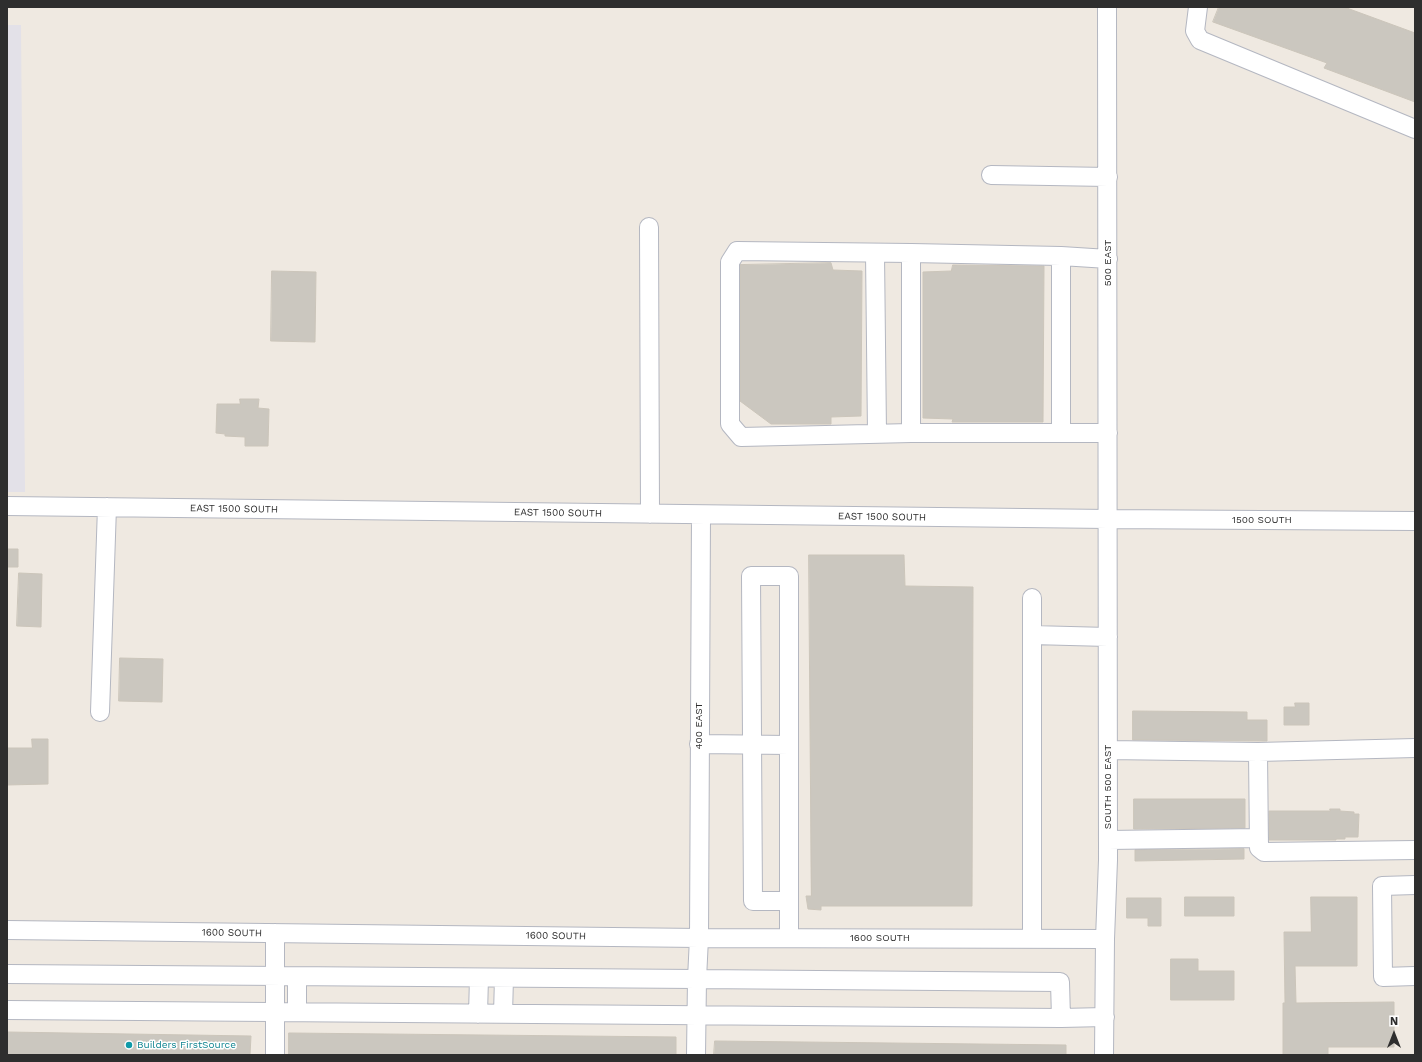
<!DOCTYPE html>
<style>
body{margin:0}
#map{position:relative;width:1422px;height:1062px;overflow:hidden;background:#efe9e1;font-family:"Work Sans",sans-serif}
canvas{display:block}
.frame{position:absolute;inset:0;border:8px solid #2e2e2e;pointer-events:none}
.north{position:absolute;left:1374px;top:1014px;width:40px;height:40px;-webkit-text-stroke:3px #fff;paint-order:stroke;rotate:0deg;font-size:11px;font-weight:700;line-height:16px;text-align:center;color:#2e2e2e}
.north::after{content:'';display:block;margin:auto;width:14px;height:18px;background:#2e2e2e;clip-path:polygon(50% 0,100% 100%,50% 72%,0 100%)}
</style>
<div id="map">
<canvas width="1422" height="1062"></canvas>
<div class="frame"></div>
<div class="north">N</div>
</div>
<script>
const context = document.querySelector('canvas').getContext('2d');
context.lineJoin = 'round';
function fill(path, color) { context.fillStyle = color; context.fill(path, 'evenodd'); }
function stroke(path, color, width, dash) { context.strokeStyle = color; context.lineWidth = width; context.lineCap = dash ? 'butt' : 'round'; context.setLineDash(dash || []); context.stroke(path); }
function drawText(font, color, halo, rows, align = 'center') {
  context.font = font + ' "Work Sans",sans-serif'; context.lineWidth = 3; context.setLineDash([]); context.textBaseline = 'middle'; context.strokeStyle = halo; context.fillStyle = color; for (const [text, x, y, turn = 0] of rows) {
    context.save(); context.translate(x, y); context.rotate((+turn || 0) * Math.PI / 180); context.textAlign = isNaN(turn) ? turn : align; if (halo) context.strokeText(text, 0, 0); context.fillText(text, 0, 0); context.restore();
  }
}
fill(new Path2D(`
 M7,25H21L25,492H7Z`), '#e3e1e8');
const building = new Path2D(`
 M1219,7H1344L1415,33V102L1324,68L1327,63L1213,22Z
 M831,263L833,270L862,271L861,416L831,417V424H771L740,401V265Z
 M953,265L1044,266L1043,422H952L953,419L923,418V272L951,271Z
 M272,271L316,272L315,342L271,341Z
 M240,399H259L258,408L269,409L268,446H245V437L225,436V434L216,433L217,404H240Z
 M7,549H18V567H7Z
 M809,555H904L905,586L973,587L972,906H821V910L808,909L806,896H811Z
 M19,573L42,574L41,627L17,626Z
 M120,658L163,659L162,702L119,701Z
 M1295,703H1309V725H1284V707H1295Z
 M1133,711L1247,712V720H1267V741L1133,740Z
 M32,739H48V784L7,785V748H32Z
 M1134,799H1245V828L1134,829Z
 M1330,809H1340V811L1354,812V814H1359L1358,837H1345V839H1336V840H1269V811H1330Z
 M1244,849V859L1135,861V850Z
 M1185,897H1234V916H1185Z
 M1311,897H1357V966H1295L1296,1003L1394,1002V1047H1328V1055H1283V1003H1285L1284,932H1311Z
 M1127,898H1161V926H1148V918H1127Z
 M1171,959H1198V971H1234V1000H1171Z
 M7,1032L251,1036L250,1055H7Z
 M289,1033L676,1037V1055H289Z
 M715,1041L1066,1045V1055H714Z`);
fill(building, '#cbc7bf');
stroke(building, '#cbc5ba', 1);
const minor = new Path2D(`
 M1198,7L1195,31L1200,40L1415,129
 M991,175L1108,177
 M649,227L650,514
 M875,253L877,434
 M1061,256L911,253V433H1061
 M1108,259L1061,256V433H1108
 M911,433L741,437L730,424V262L737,251L911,253
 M7,506L1108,519L1415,521
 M1032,598V939
 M1032,635L1108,637
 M100,712L107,507
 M699,744L789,745
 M1415,748L1258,752L1259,848L1264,852L1415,850
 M1108,750L1258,752
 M1108,840L1259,838
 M1415,885L1382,886L1383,977L1415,976
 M789,901H753L751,576H789C789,697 789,817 789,938
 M7,930L699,938L1105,939
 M275,933V1055
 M7,974L697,979L699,938L701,515
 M297,977V1012
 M7,1010L1061,1018
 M478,1014L479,978
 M503,1014L504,978
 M696,1055L697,979L1060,982L1061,1018L1105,1017
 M1104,1055L1105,939L1108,860L1107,7`);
stroke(minor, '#b4b7c1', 20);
stroke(minor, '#fff', 18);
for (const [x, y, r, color] of [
 [129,1045,4,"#0f9aa8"]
]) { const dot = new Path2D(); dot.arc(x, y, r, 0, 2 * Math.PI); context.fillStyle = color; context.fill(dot); stroke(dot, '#fff', 1.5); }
drawText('10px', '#2e2e2e', '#fff', [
 ["500 EAST",1108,263,-90],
 ["EAST 1500 SOUTH",234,509,1],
 ["EAST 1500 SOUTH",558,513,1],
 ["EAST 1500 SOUTH",882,517,1],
 ["1500 SOUTH",1262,520],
 ["400 EAST",699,726,-90],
 ["SOUTH 500 EAST",1108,787,-90],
 ["1600 SOUTH",232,933,1],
 ["1600 SOUTH",556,936,1],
 ["1600 SOUTH",880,938]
]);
drawText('10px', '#0d838f', '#fff', [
 ["Builders FirstSource",137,1045]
], 'left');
</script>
